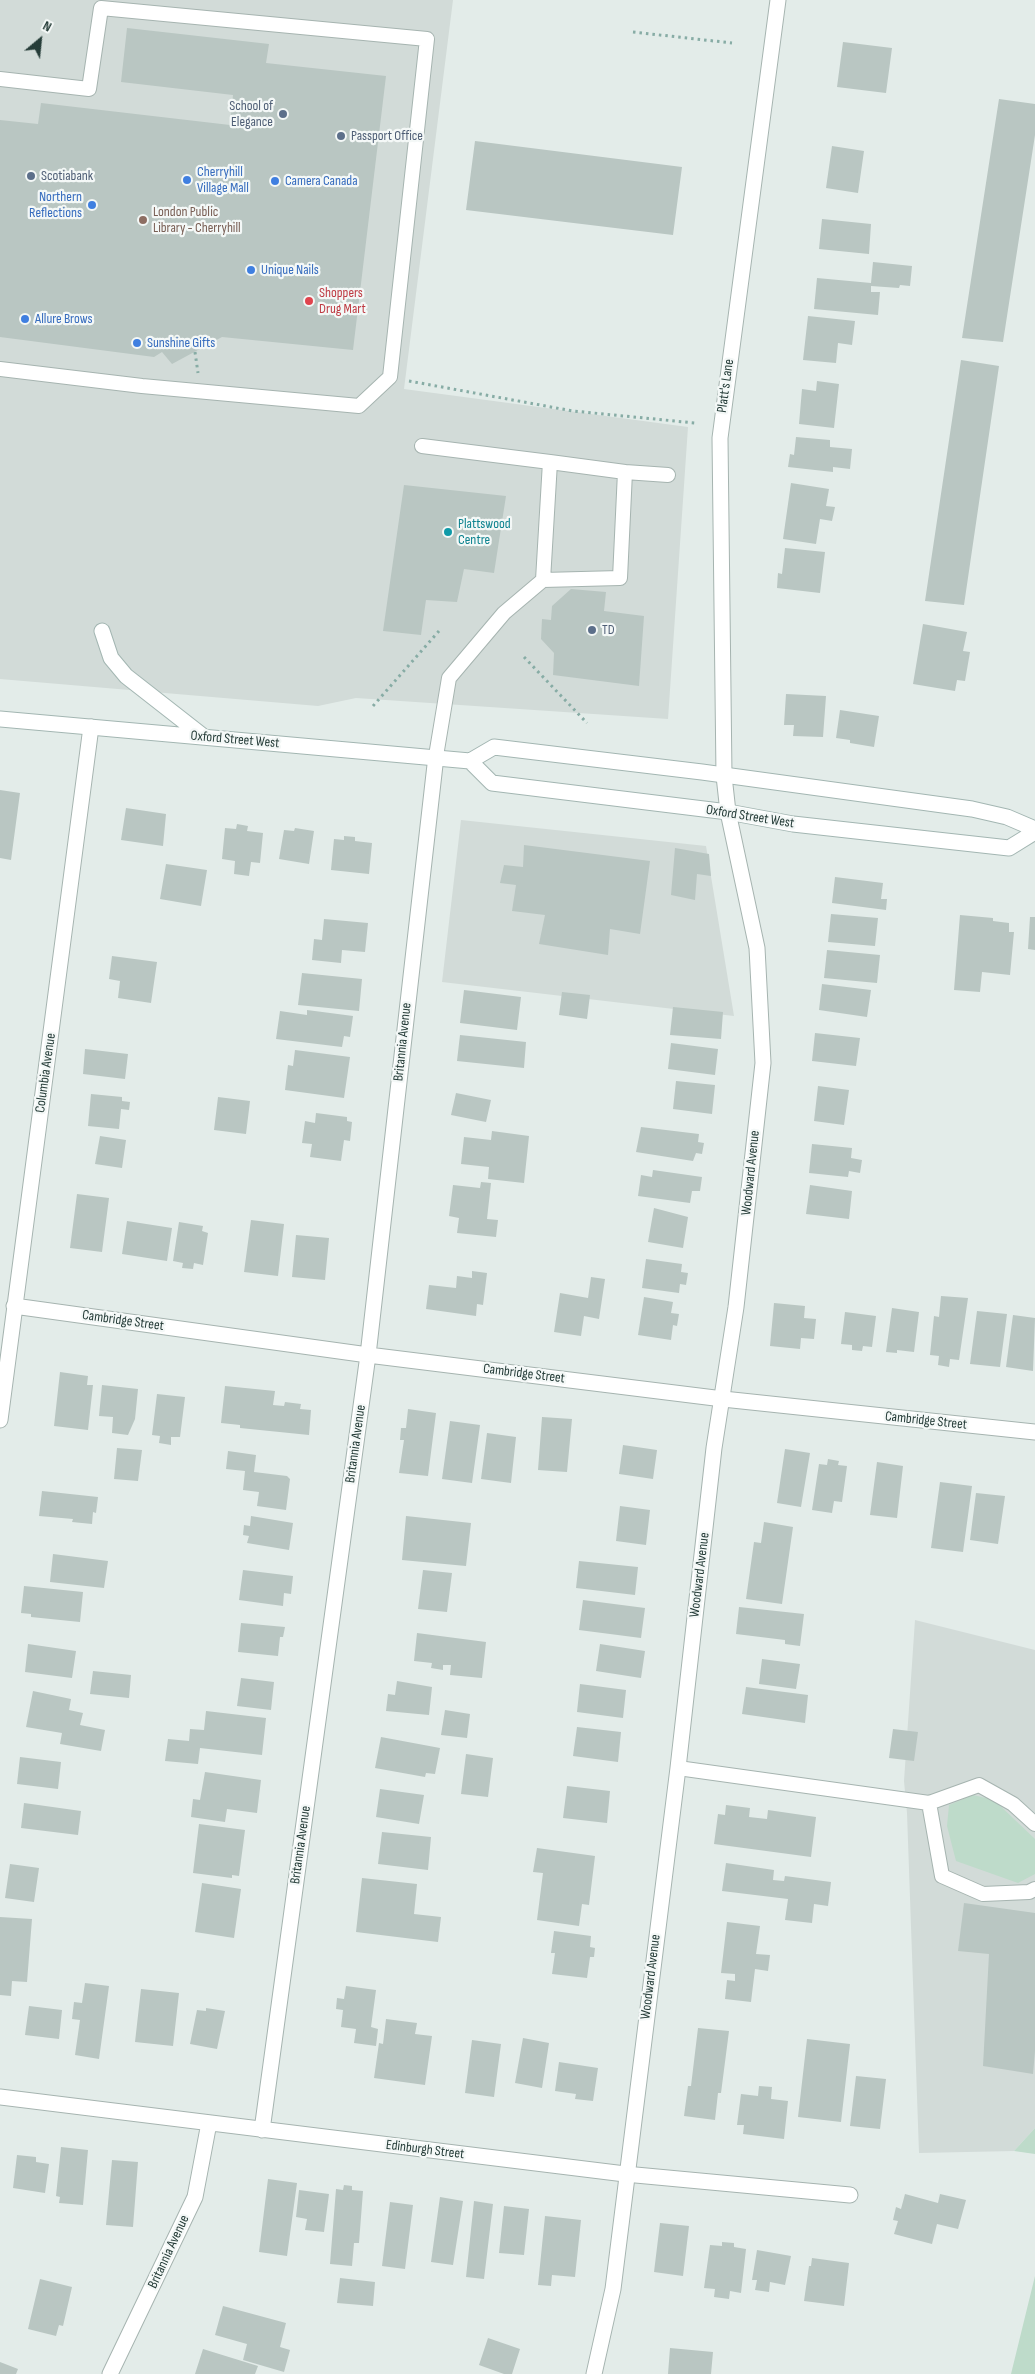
<!DOCTYPE html>
<style>
body{margin:0}
#map{position:relative;width:1035px;height:2374px;overflow:hidden;background:#e3ece9;font-family:"Sofia Sans Condensed",sans-serif}
canvas{display:block}
.north{position:absolute;left:15px;top:15px;width:50px;height:50px;-webkit-text-stroke:4px #f4f8f7;paint-order:stroke;rotate:28deg;font-size:14px;font-weight:700;line-height:20px;text-align:center;color:#253c38}
.north::after{content:'';display:block;margin:auto;width:18px;height:22px;background:#253c38;clip-path:polygon(50% 0,100% 100%,50% 72%,0 100%)}
</style>
<div id="map">
<canvas width="1035" height="2374"></canvas>
<div class="north">N</div>
</div>
<script>
const context = document.querySelector('canvas').getContext('2d');
context.lineJoin = 'round';
function fill(path, color) { context.fillStyle = color; context.fill(path, 'evenodd'); }
function stroke(path, color, width, dash) { context.strokeStyle = color; context.lineWidth = width; context.lineCap = dash ? 'butt' : 'round'; context.setLineDash(dash || []); context.stroke(path); }
function drawText(font, color, halo, rows, align = 'center') {
  context.font = font + ' "Sofia Sans Condensed",sans-serif'; context.lineWidth = 4.5; context.setLineDash([]); context.textBaseline = 'middle'; context.strokeStyle = halo; context.fillStyle = color; for (const [text, x, y, turn = 0] of rows) {
    context.save(); context.translate(x, y); context.rotate((+turn || 0) * Math.PI / 180); context.textAlign = isNaN(turn) ? turn : align; if (halo) context.strokeText(text, 0, 0); context.fillText(text, 0, 0); context.restore();
  }
}
fill(new Path2D(`
 M0,0H453L404,389L688,427L668,719L356,698L318,706L0,679Z
 M461,820L706,846L734,1016L442,982Z
 M915,1620L1035,1650V2128L1014,2151L919,2153L907,1813L904,1781Z`), '#d2dbd8');
fill(new Path2D(`
 M973,1795L994,1800L1035,1839V1874L1018,1883L956,1861L947,1826L949,1805Z
 M1035,2128V2154L1014,2151Z
 M1035,2276V2374H1011Z`), '#bedbca');
fill(new Path2D(`
 M127,28L269,44L266,63L386,76L353,350L222,337L172,364L162,352L154,357L0,337V120L38,124L41,103L230,125L233,95L121,82Z
 M843,42L892,48L886,93L837,87Z
 M999,99L1035,104V135L1003,342L962,338Z
 M475,141L682,167L673,235L466,210Z
 M832,146L864,151L858,193L826,188Z
 M822,219L871,224L869,254L819,249Z
 M873,262L912,266L910,286L900,285L899,288L871,286V292H880L878,315L814,309L817,278L871,283Z
 M808,316L855,321L852,345L838,343L836,363L803,360Z
 M961,360L999,366L964,605L925,601Z
 M817,381L839,384L834,428L799,424L802,389L816,391Z
 M796,437L830,440V447L852,449L850,469L833,467V472L788,467L790,454L794,455Z
 M791,483L829,489L826,506L835,507L832,521L820,519L816,544L783,539Z
 M404,485L506,496L494,573L464,569L457,602L426,600L421,635L383,631Z
 M785,548L825,552L820,593L777,588L778,573L782,574Z
 M571,589L606,592L604,611L644,616L639,686L553,675L554,653L541,639L542,619L551,620L552,606Z
 M923,624L967,632L963,651L970,652L965,681L957,680L955,691L913,684Z
 M786,694L826,696L823,737L793,736L794,725H784Z
 M840,710L879,716L874,747L850,743V740L836,738Z
 M0,790L20,793L11,860L0,858Z
 M126,808L166,814L163,846L121,840Z
 M237,824L248,826L247,831L263,833L260,863L251,862L249,876L234,874L235,861L222,859L225,828L236,829Z
 M295,828L314,831L309,864L279,859L284,830L294,831Z
 M344,836L355,837V841L372,843L369,874L331,870L334,839L344,840Z
 M524,845L650,861L640,934L610,929L608,955L539,944L545,915L512,911L516,885L500,883L504,865L523,867Z
 M675,848L709,854L711,876L697,874L695,900L671,895Z
 M166,864L207,870L201,906L160,899Z
 M835,877L883,883L881,899H887L886,910L832,903Z
 M831,914L878,918L875,946L828,942Z
 M960,915L993,918V921L1009,923V932H1014L1010,975L982,972L980,992L954,990Z
 M1030,917H1035V950L1028,949Z
 M324,919L368,923L365,952L342,950L341,963L312,960L314,939L322,940Z
 M827,950L880,955L877,983L824,978Z
 M112,956L157,962L151,1003L118,998L120,981L109,979Z
 M302,973L362,979L359,1011L298,1005Z
 M822,984L871,990L867,1017L819,1010Z
 M464,990L521,997L517,1030L460,1023Z
 M562,992L590,995L587,1019L559,1015Z
 M673,1007L723,1012L721,1039L670,1035Z
 M307,1010L353,1016L350,1037L344,1036L342,1047L276,1039L280,1011L307,1015Z
 M815,1033L860,1038L856,1066L812,1061Z
 M460,1035L526,1042L524,1068L457,1061Z
 M671,1043L718,1049L715,1075L668,1069Z
 M85,1049L128,1054L125,1079L83,1074Z
 M295,1050L350,1057L344,1098L285,1090L288,1065L293,1066Z
 M676,1081L715,1085L712,1114L673,1109Z
 M818,1086L849,1090L844,1125L814,1121Z
 M456,1093L491,1100L486,1122L451,1115Z
 M91,1094L122,1097V1101L130,1102L129,1110L121,1109L119,1129L88,1126Z
 M218,1097L250,1101L246,1134L214,1130Z
 M316,1113L347,1117V1121L352,1122L350,1141L344,1140L341,1161L310,1157L312,1144L302,1143L305,1121L315,1123Z
 M641,1127L699,1134L698,1142L704,1143L702,1154L696,1153L693,1161L636,1152Z
 M492,1131L529,1136L524,1183L488,1179L489,1167L461,1164L464,1137L491,1140Z
 M100,1136L126,1140L122,1168L95,1164Z
 M812,1144L852,1148L851,1158L862,1160L860,1173L849,1171L848,1177L809,1173Z
 M653,1170L702,1177L700,1191H692L690,1203L638,1196L641,1175L652,1177Z
 M481,1182L491,1183L487,1219L498,1220L496,1237L457,1233L459,1218L449,1216L453,1185L480,1188Z
 M810,1185L852,1191L849,1219L806,1214Z
 M77,1194L109,1198L102,1252L70,1248Z
 M654,1208L688,1217L683,1248L648,1242Z
 M251,1220L284,1224L278,1276L244,1272Z
 M127,1221L172,1228L167,1261L122,1254Z
 M179,1222L203,1226L202,1231L208,1233L203,1265L194,1263L193,1269L182,1268L183,1263L173,1261Z
 M296,1235L329,1238L325,1280L292,1277Z
 M646,1259L682,1264L681,1272L688,1273L686,1285L680,1284L679,1293L642,1288Z
 M472,1271L487,1273L483,1305L477,1304L476,1316L426,1309L429,1285L456,1288L457,1276L472,1278Z
 M591,1277L605,1279L599,1319L584,1316L581,1336L554,1332L560,1293L588,1298Z
 M941,1296L968,1298L959,1360L950,1359L949,1367L938,1365L939,1356L930,1355L934,1316L939,1317Z
 M644,1297L673,1302L671,1313L679,1314L677,1326L673,1325L671,1340L638,1335Z
 M774,1303L805,1306L804,1318L816,1319L814,1339L801,1338L800,1349L770,1346Z
 M892,1308L919,1312L914,1352L897,1350V1353L886,1352Z
 M977,1311L1007,1314L1000,1367L970,1364Z
 M845,1312L876,1316L872,1347L863,1346L862,1351L852,1350V1345L841,1344Z
 M1013,1315L1035,1318L1033,1371L1006,1367Z
 M60,1372L88,1376L87,1385H93L88,1430L54,1426Z
 M102,1385L138,1389L135,1419L128,1435L112,1433L113,1417L99,1416Z
 M225,1386L275,1391L273,1405L284,1406L285,1402L301,1404L300,1409L311,1410L309,1435L240,1428V1425L221,1423Z
 M157,1394L185,1397L180,1437H171V1445L159,1443L160,1436L152,1435Z
 M408,1409L436,1413L428,1476L399,1473L404,1440H400L401,1428H406Z
 M542,1417L572,1419L567,1472L538,1470Z
 M450,1421L480,1425L472,1483L442,1479Z
 M487,1433L516,1437L511,1483L481,1479Z
 M623,1445L657,1450L653,1479L619,1474Z
 M117,1448L142,1450L138,1481L114,1479Z
 M785,1449L810,1453L801,1507L777,1503Z
 M228,1451L256,1455L254,1472L287,1476L290,1479L286,1510L257,1506L259,1492L243,1490L245,1471L226,1469Z
 M828,1459L839,1461L838,1465L847,1466L842,1502L834,1501L832,1513L812,1510L819,1464L827,1465Z
 M877,1462L903,1466L897,1518L870,1515Z
 M940,1482L972,1486L963,1552L931,1548Z
 M42,1491L98,1497L96,1513L93,1512L92,1524L72,1522L73,1519L39,1516Z
 M976,1493L1005,1496L998,1544L970,1540Z
 M620,1506L650,1510L646,1545L616,1541Z
 M251,1516L293,1523L289,1550L247,1543L249,1536L243,1535L244,1525L250,1526Z
 M406,1516L471,1523L466,1566L402,1560Z
 M764,1522L793,1527L782,1604L746,1599L754,1542L761,1543Z
 M53,1554L108,1561L104,1588L50,1582Z
 M579,1561L638,1567L635,1595L576,1588Z
 M243,1570L293,1576L291,1594L284,1593L283,1606L239,1600Z
 M423,1570L452,1573L447,1612L418,1609Z
 M24,1586L83,1592L80,1622L31,1617V1614L21,1613Z
 M583,1600L645,1608L641,1638L579,1630Z
 M739,1607L804,1614L800,1646L785,1644V1640L736,1634Z
 M241,1623L285,1627L283,1637H280L278,1656L238,1652Z
 M417,1633L486,1642L482,1678L450,1675L451,1665H443V1670L431,1668L432,1663L414,1661Z
 M28,1644L76,1651L72,1678L25,1672Z
 M600,1644L645,1651L641,1678L596,1671Z
 M762,1659L800,1664L796,1689L759,1684Z
 M93,1671L131,1675L129,1698L90,1694Z
 M241,1678L274,1682L271,1710L237,1706Z
 M397,1681L432,1687L429,1715L386,1711L388,1694L395,1695Z
 M580,1684L626,1690L623,1718L577,1712Z
 M746,1687L808,1695L805,1723L742,1714Z
 M33,1691L71,1699L69,1710L83,1713L80,1725L105,1730L101,1751L60,1744L62,1733L26,1727Z
 M445,1710L470,1714L467,1738L441,1735Z
 M206,1711L266,1718L262,1755L200,1748L198,1764L165,1761L168,1739L189,1741L190,1729L204,1730Z
 M577,1727L621,1732L618,1762L573,1756Z
 M893,1729L918,1732L914,1761L889,1758Z
 M381,1737L440,1748L435,1774L426,1773L425,1777L375,1768Z
 M466,1754L493,1758L488,1797L461,1794Z
 M20,1757L61,1762L58,1789L17,1784Z
 M205,1772L261,1780L257,1813L227,1809L225,1822L191,1817L193,1799L200,1800Z
 M567,1786L610,1791L607,1823L563,1818Z
 M380,1789L424,1795L419,1824L376,1817Z
 M24,1803L81,1811L78,1835L21,1828Z
 M726,1805L750,1808L749,1817L767,1819L768,1810L816,1817L811,1857L714,1844L718,1814L725,1815Z
 M199,1824L245,1830L239,1876L232,1875V1878L193,1873Z
 M382,1832L431,1837L428,1870L378,1864Z
 M537,1848L595,1856L589,1905L582,1904L579,1926L537,1920L543,1873L533,1872Z
 M726,1863L774,1870L773,1880L784,1881L785,1876L831,1882L828,1906L814,1904L812,1923L785,1920L788,1899L722,1891Z
 M10,1864L39,1868L34,1902L5,1898Z
 M362,1878L417,1884L414,1914L441,1917L438,1942L356,1932Z
 M202,1883L241,1889L234,1938L195,1932Z
 M964,1903L1035,1913V2051L1033,2074L983,2066L989,1954L958,1951Z
 M0,1917L32,1919L27,1982L12,1981L11,1996L0,1995Z
 M727,1922L760,1926L756,1954L770,1955L768,1971L755,1969L751,2002L725,1999L727,1980L735,1981V1974L721,1973Z
 M554,1931L591,1936L590,1947L595,1948L594,1957H590L587,1978L552,1974L555,1953H551Z
 M85,1983L109,1986L99,2059L75,2055L80,2020L72,2019L74,2002L82,2003Z
 M346,1986L376,1990L371,2027L378,2029L376,2046L354,2043L356,2029L341,2027L343,2010L336,2009L337,1998L344,1999Z
 M141,1989L179,1993L173,2046L135,2042Z
 M29,2006L62,2010L59,2039L25,2035Z
 M206,2008L225,2011L217,2049L190,2044L197,2010L206,2011Z
 M386,2019L417,2023L415,2034L432,2036L425,2085L374,2078L379,2043L383,2044Z
 M698,2028L729,2031L721,2093H718L715,2120L684,2116L688,2086H691Z
 M523,2038L549,2043L542,2088L515,2083Z
 M807,2039L850,2044L841,2122L798,2117Z
 M472,2040L501,2044L494,2097L465,2093Z
 M559,2062L598,2068L593,2101L575,2099L576,2094L555,2091Z
 M856,2076L886,2079L880,2129L850,2126Z
 M759,2086L772,2087L771,2099L788,2101L784,2139L743,2134L744,2125H737L741,2094L758,2096Z
 M61,2147L88,2150L83,2205L59,2203L60,2197L56,2196Z
 M17,2155L36,2157V2162L49,2164L45,2193L13,2188Z
 M112,2160L138,2162L133,2227L106,2225Z
 M268,2179L297,2183L287,2256L259,2252Z
 M344,2185L352,2186V2190L363,2191L359,2243H354L352,2266L330,2264L336,2189L343,2190Z
 M299,2190L329,2194L324,2232L305,2230L307,2219L296,2217Z
 M905,2194L938,2203L940,2194L966,2200L958,2229L937,2224L932,2244L894,2234L898,2221L893,2220L896,2207L901,2209Z
 M440,2197L463,2201L453,2265L431,2262Z
 M474,2201L493,2204L484,2279L466,2277Z
 M390,2202L413,2205L405,2269L382,2266Z
 M504,2206L529,2209L524,2255L499,2253Z
 M545,2216L581,2220L575,2277L552,2275L551,2286L538,2285Z
 M660,2223L689,2226L683,2276L654,2272Z
 M722,2242L734,2243V2247L746,2249L741,2293L730,2291L729,2299L714,2297L715,2289L704,2288L710,2245L722,2246Z
 M757,2250L791,2256L785,2285L770,2282L769,2292L755,2290L757,2280H752Z
 M812,2258L849,2263L844,2306L804,2301L809,2266H811Z
 M340,2278L375,2282L373,2306L337,2303Z
 M40,2279L72,2287L63,2326L59,2325L56,2336L28,2329Z
 M223,2306L286,2323L280,2347L290,2350L284,2372L243,2360L247,2344L215,2335Z
 M488,2338L520,2349L512,2374H504L479,2365Z
 M670,2348L713,2352L711,2374H668Z
 M203,2349L258,2366L255,2374H195Z
 M0,2362L18,2369L16,2374H0Z`), '#b9c6c2');
const service = new Path2D(`
 M0,79L89,89L101,8L427,39L390,377L359,406L142,386L0,369
 M422,446L550,462L543,580
 M550,462L625,472
 M436,756L449,678L504,613L543,580L620,578L625,472L668,475
 M678,1768L929,1803L979,1785L1013,1804L1035,1824
 M929,1803L942,1876L983,1894L1029,1892L1035,1889`);
const minor = new Path2D(`
 M14,1306L368,1355L723,1399L1035,1432
 M0,1420L91,727
 M0,2097L625,2174L850,2195
 M262,2130L368,1355L436,756
 M110,2374L195,2197L209,2123`);
const tertiary = new Path2D(`
 M594,2374L613,2289L678,1768L714,1448L736,1307L763,1063L757,948L728,812L724,776L720,438L778,0`);
const secondary = new Path2D(`
 M102,631L111,658L126,676L204,737
 M0,719L470,761L494,747L702,772L972,809L1007,817L1035,829
 M470,761L492,783L728,812L793,824L1009,848L1035,832`);
stroke(service, '#a6b4b0', 16);
stroke(minor, '#a6b4b0', 17);
stroke(tertiary, '#a6b4b0', 17);
stroke(secondary, '#a3b6b2', 17);
stroke(new Path2D(`
 M633,32L732,43
 M195,352L198,373
 M409,381L573,411L695,423
 M524,657L587,723
 M373,706L439,631`), '#87aca5', 3, [2.5, 4]);
stroke(service, '#fff', 14);
stroke(minor, '#fff', 15);
stroke(tertiary, '#fff', 15);
stroke(secondary, '#fff', 15);
for (const [x, y, r, color] of [
 [283,114,5,"#5c6f8a"],
 [341,136,5,"#5c6f8a"],
 [31,176,5,"#5c6f8a"],
 [187,180,5,"#3f7fe0"],
 [275,181,5,"#3f7fe0"],
 [92,205,5,"#3f7fe0"],
 [143,220,5,"#8d6e63"],
 [251,270,5,"#3f7fe0"],
 [309,301,5,"#e0444e"],
 [25,319,5,"#3f7fe0"],
 [137,343,5,"#3f7fe0"],
 [448,532,5,"#0f9aa8"],
 [592,630,5,"#5c6f8a"]
]) { const dot = new Path2D(); dot.arc(x, y, r, 0, 2 * Math.PI); context.fillStyle = color; context.fill(dot); stroke(dot, '#f4f8f7', 2); }
drawText('14px', '#4e5e75', '#f4f8f7', [
 ["School of",273,106,"right"],
 ["Elegance",273,122,"right"],
 ["Passport Office",351,136],
 ["Scotiabank",41,176],
 ["TD",602,630]
], 'left');
drawText('14px', '#366cbe', '#f4f8f7', [
 ["Cherryhill",197,172],
 ["Village Mall",197,188],
 ["Camera Canada",285,181],
 ["Northern",82,197,"right"],
 ["Reflections",82,213,"right"],
 ["Unique Nails",261,270],
 ["Allure Brows",35,319],
 ["Sunshine Gifts",147,343]
], 'left');
drawText('14px', '#785e54', '#f4f8f7', [
 ["London Public",153,212],
 ["Library - Cherryhill",153,228]
], 'left');
drawText('14px', '#be3a42', '#f4f8f7', [
 ["Shoppers",319,293],
 ["Drug Mart",319,309]
], 'left');
drawText('14px', '#253c38', '#f4f8f7', [
 ["Platt's Lane",726,386,-82],
 ["Oxford Street West",235,740,5],
 ["Oxford Street West",750,817,9],
 ["Britannia Avenue",403,1042,-84],
 ["Columbia Avenue",46,1073,-82],
 ["Woodward Avenue",751,1173,-84],
 ["Cambridge Street",123,1321,8],
 ["Cambridge Street",524,1374,7],
 ["Cambridge Street",926,1421,6],
 ["Britannia Avenue",356,1444,-82],
 ["Woodward Avenue",700,1575,-83],
 ["Britannia Avenue",301,1845,-82],
 ["Woodward Avenue",651,1977,-83],
 ["Edinburgh Street",425,2150,7],
 ["Britannia Avenue",169,2252,-65]
]);
drawText('14px', '#0d838f', '#f4f8f7', [
 ["Plattswood",458,524],
 ["Centre",458,540]
], 'left');
</script>
